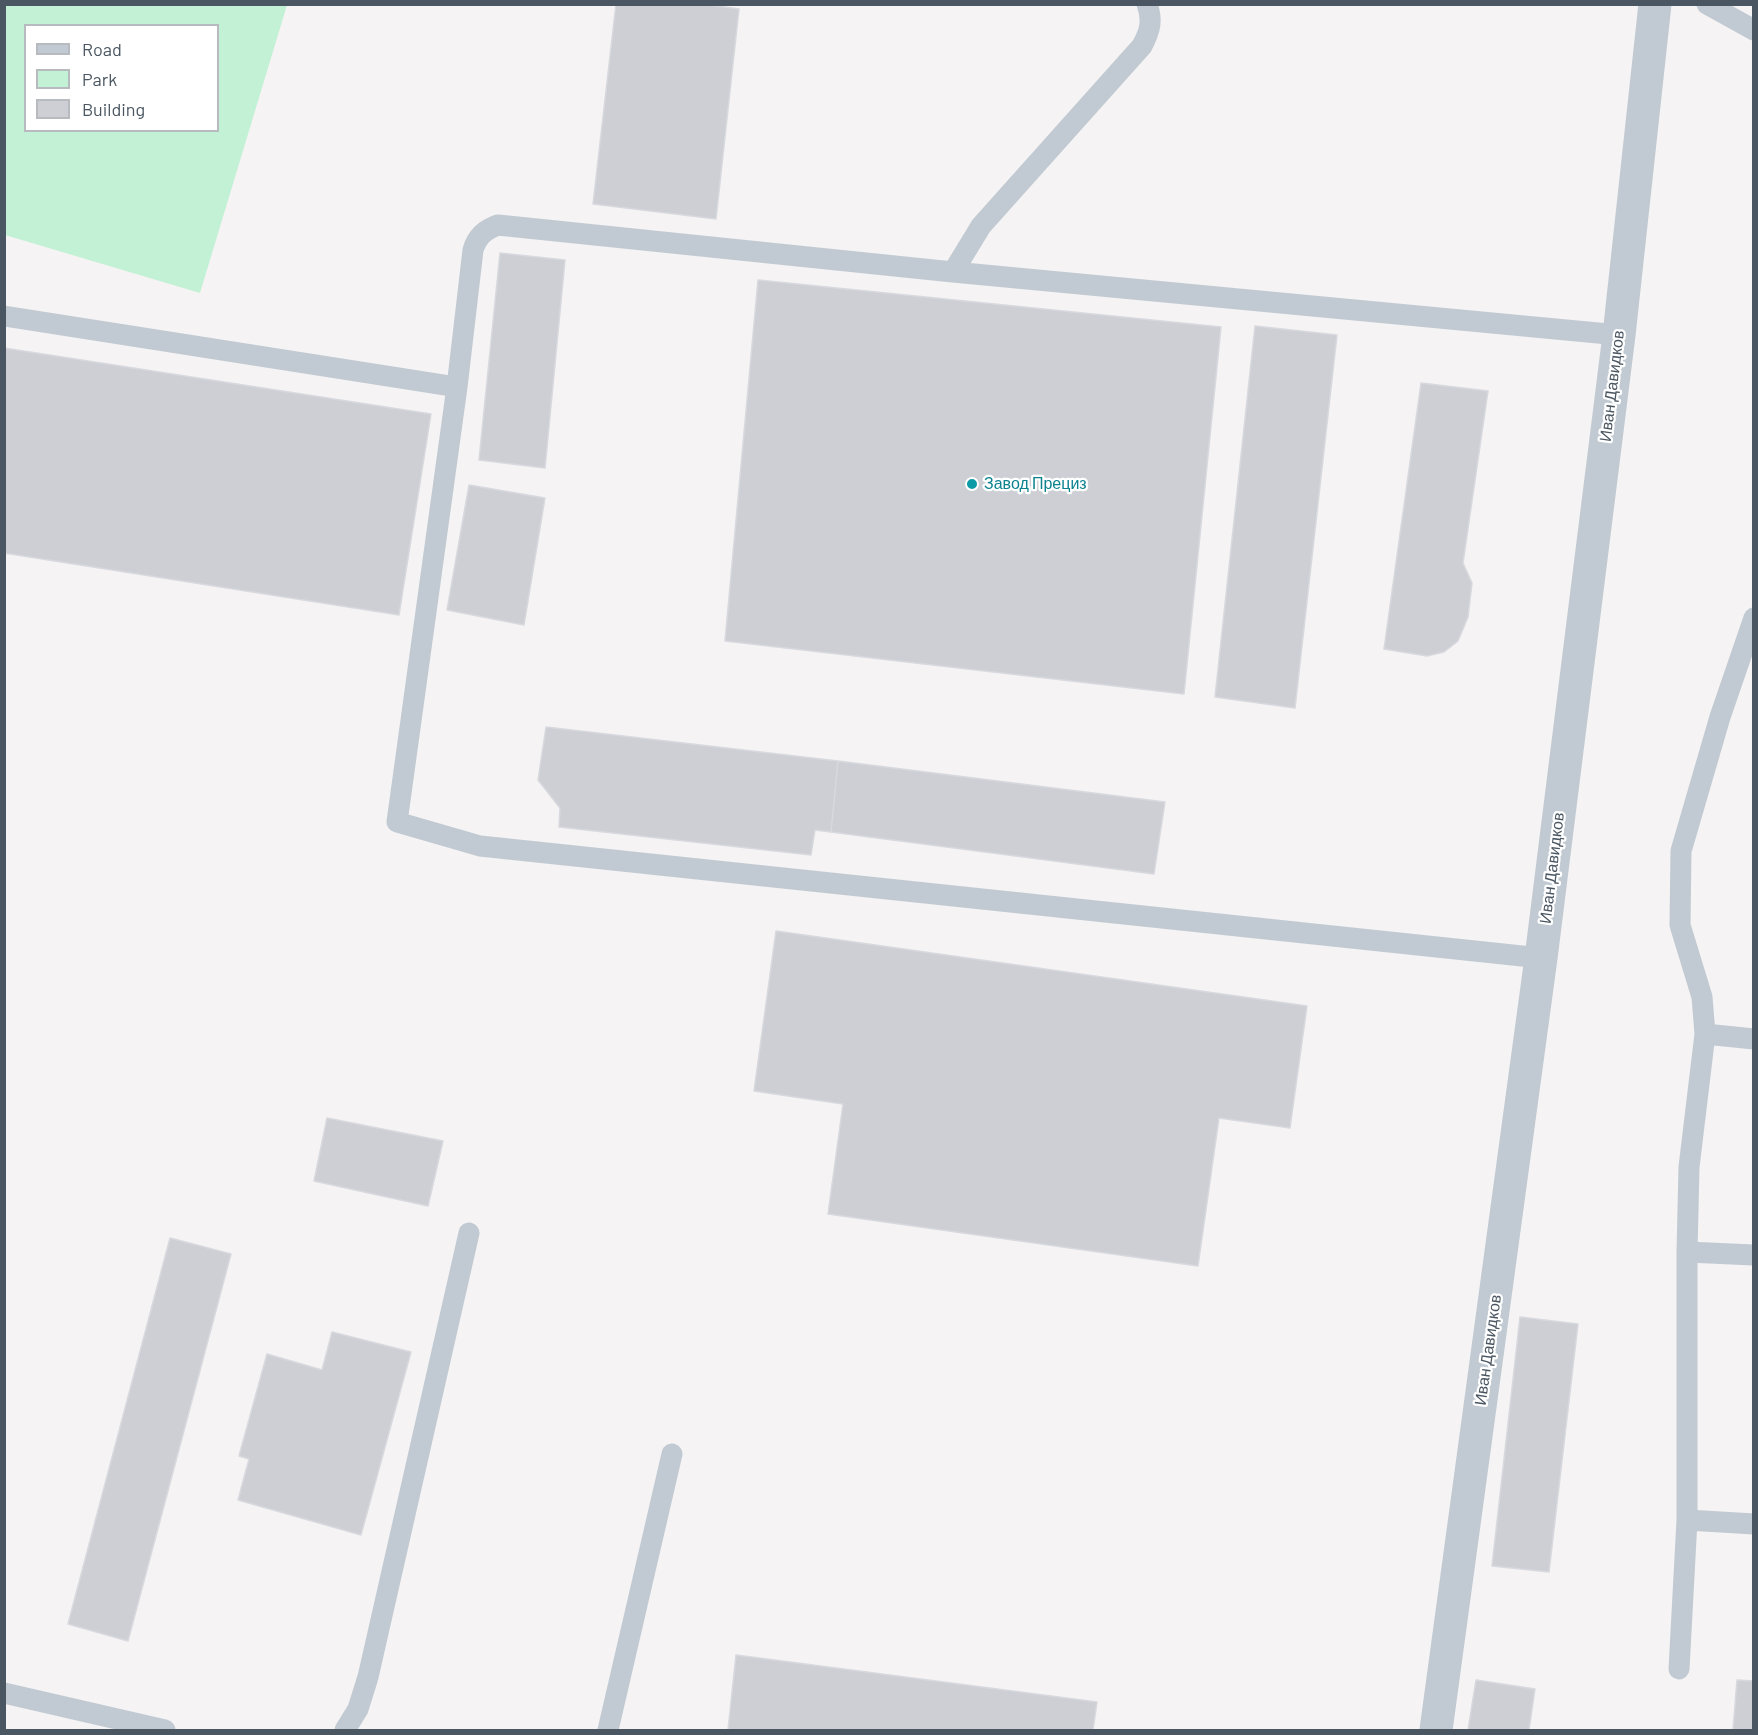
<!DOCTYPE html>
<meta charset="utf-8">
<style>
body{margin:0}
#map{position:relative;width:1758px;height:1735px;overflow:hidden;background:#f5f3f3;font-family:Barlow,sans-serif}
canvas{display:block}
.frame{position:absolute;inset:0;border:6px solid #4a5661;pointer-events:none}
.legend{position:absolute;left:24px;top:24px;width:195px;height:108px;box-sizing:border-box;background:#fff;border:2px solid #b7bbc0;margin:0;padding:8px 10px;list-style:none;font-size:18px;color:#4a5661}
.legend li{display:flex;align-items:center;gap:12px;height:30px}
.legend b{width:30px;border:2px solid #b7bbc0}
</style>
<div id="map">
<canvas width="1758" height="1735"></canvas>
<div class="frame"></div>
<ul class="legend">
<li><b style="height:8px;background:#c1cad2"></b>Road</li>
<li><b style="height:16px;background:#c3f1d5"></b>Park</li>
<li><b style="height:16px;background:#cdcfd5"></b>Building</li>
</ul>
</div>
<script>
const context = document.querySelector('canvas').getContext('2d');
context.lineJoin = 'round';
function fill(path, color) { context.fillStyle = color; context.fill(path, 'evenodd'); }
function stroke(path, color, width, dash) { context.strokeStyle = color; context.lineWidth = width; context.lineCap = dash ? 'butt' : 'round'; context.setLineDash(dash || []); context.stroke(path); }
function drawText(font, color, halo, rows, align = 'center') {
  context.font = font + ' Barlow,sans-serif'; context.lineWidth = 4.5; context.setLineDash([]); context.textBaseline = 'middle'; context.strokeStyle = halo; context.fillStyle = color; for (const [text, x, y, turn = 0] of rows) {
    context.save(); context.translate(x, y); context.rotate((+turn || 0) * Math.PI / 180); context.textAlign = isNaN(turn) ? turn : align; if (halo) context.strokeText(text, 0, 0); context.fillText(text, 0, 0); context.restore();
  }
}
fill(new Path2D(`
 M4,5H287L200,293L5,235ZM26,26H218V130H26Z`), '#c3f1d5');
const building = new Path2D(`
 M616,4H703L739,9L716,219L593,204Z
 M500,253L565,260L545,468L479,460Z
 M758,280L1221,327L1184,694L725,641Z
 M1255,326L1337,335L1295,708L1215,697Z
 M4,348L431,414L399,615L4,553Z
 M1421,383L1488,391L1463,563L1472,583L1468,617L1458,641L1444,652L1427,656L1384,649Z
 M469,485L545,498L524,625L447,610Z
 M546,727L838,761L831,832L815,830L811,855L559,827L560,808L538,780Z
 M838,761L1165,802L1154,874L831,832Z
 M776,931L1307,1006L1290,1128L1219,1118L1198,1266L828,1214L843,1104L754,1091Z
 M327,1118L443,1141L428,1206L314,1181Z
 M170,1238L231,1254L128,1641L68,1624Z
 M1520,1317L1578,1324L1549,1572L1492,1566Z
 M332,1332L411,1352L361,1535L238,1500L249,1459L239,1456L267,1354L322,1370Z
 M736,1655L1097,1702L1093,1730H728Z
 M1476,1680L1535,1689L1529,1730H1468Z
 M1737,1680L1754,1681V1730H1733Z`);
fill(building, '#cdcfd5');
stroke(building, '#d7d9de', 1.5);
stroke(new Path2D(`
 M1147,4C1153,21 1150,31 1142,46L981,226L953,272L1619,335
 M1707,4L1754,30
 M953,272L498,225C484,230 477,237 473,250L457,387L397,822L480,846L1541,958
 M4,316L457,387
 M1705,1034L1754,1039
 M1687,1252L1754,1255
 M1687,1520L1754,1524
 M1679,1669L1687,1520V1252L1689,1167L1705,1034L1702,997L1680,925L1681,851L1720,717L1754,618
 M4,1693L165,1730
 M345,1730L358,1709L368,1677L469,1233
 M608,1730L672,1454`), '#c1cad2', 21);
stroke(new Path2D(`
 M1436,1730L1541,958L1619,335L1655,4`), '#c1cad2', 33);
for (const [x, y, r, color] of [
 [972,484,6,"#0f9aa8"]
]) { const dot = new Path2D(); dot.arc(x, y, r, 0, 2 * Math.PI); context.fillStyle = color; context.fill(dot); stroke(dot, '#fff', 2); }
drawText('16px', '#4a5661', '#fff', [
 ["Иван Давидков",1612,386,-83],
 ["Иван Давидков",1552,868,-83],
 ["Иван Давидков",1488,1350,-82]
]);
drawText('16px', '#0d838f', '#fff', [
 ["Завод Прециз",984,484]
], 'left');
</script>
